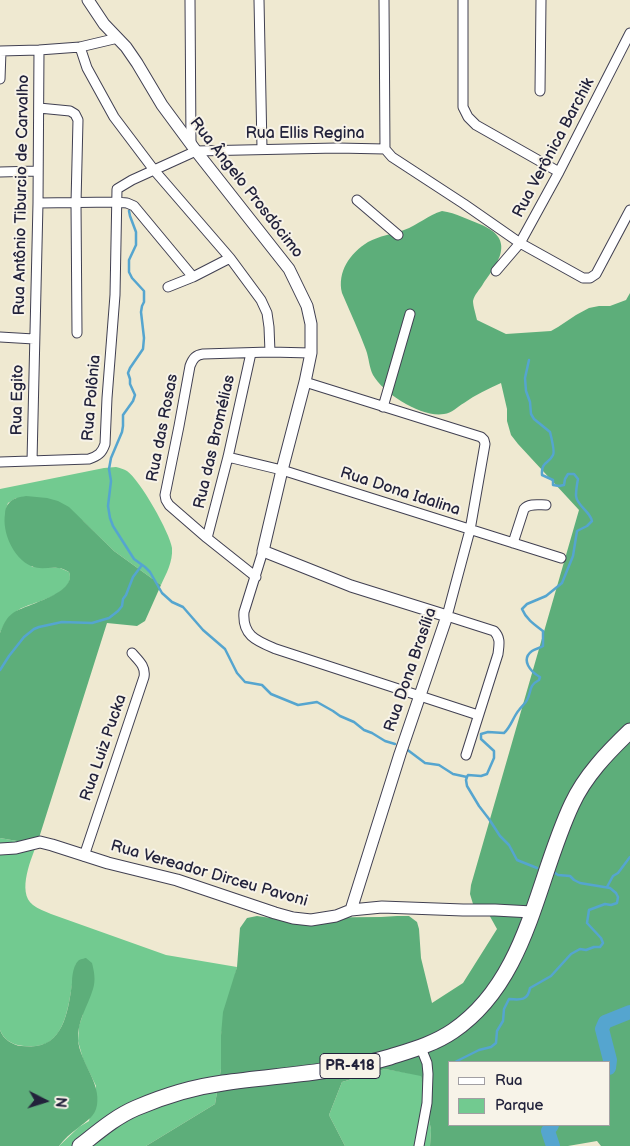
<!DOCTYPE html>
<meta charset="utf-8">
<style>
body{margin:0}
#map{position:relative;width:630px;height:1146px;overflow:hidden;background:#efe9d1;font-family:"Balsamiq Sans",sans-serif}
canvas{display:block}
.legend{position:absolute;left:448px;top:1061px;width:162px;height:65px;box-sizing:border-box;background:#f7f3e8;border:1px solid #a29fa3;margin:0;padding:6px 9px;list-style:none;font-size:15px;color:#22223b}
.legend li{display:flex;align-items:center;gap:10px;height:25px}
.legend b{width:25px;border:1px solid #a29fa3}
.north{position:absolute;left:20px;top:1076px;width:50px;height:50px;-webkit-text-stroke:4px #f7f3e8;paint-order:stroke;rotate:95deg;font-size:14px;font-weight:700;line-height:20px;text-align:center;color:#22223b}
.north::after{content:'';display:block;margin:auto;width:18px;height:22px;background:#22223b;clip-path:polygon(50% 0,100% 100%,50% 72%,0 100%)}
</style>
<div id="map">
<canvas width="630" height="1146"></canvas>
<ul class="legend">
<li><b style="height:6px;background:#fff"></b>Rua</li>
<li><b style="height:14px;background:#72ca90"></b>Parque</li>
</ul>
<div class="north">N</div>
</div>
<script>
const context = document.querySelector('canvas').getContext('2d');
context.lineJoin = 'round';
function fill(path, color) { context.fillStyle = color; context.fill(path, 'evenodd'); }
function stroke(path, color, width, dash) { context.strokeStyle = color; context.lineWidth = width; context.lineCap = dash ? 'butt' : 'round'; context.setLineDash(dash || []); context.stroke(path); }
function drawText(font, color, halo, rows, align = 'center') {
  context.font = font + ' "Balsamiq Sans",sans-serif'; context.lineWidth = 4; context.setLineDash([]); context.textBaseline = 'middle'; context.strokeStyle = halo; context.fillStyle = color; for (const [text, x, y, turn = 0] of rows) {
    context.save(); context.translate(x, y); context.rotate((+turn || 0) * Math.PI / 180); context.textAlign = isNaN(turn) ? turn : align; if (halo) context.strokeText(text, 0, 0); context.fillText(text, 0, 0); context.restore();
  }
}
fill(new Path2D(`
 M116,467C120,468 124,469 127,471C140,480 170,533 172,548C173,562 166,574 161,585L114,551L83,521L16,498L8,503L6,509L32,567L60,568L69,572C77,594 33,602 20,609C9,616 5,621 0,633V489L104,468Z
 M0,838L17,841H38C32,857 16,892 33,905C38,909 45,911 51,914L166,955L237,967L221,1035V1069L215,1104L146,1146H59L79,1127L89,1121L96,1086L83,1059L78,1041L79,1026L83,1014L76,964C69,989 71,1043 36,1046C33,1047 28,1046 24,1046C14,1045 4,1041 0,1030Z
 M385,1069L421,1075L431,1130L430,1146H345L329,1115L342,1082Z`), '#72ca90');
fill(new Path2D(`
 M442,211C456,213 469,220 482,225C516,240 498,263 483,284C480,289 474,295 473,301C473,306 476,315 477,320L506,334L551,331L558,327L576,315L589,308L599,306H610L626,300L630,293V1146H601L597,1141L568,1146H430L431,1130L421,1076L385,1069L342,1082L329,1115L345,1146H146L215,1104L221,1069V1035L223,1012L237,967L240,928L247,918L257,916L271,918L381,917L397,916H409L417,922L419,929L421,958L432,1003L463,983L497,929L487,911L473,904L470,894L471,885L579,510L518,444L511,435L507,421V409L501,383C488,389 475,395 464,403C457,407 452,413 444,414C422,418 384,394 373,375C369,367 369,358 366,350C359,331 350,312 342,293C337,272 350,253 368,242C379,236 393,234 404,230C418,225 428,215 442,211ZM449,1062H609V1125H449Z
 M26,496L47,498L58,501L69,507L114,551L161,585L145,621L137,626L107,623L38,841H17L0,838V633C3,625 6,618 13,613C26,604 77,594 69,572C65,570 62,568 58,568C49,567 39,570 31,566C13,558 2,532 5,514C5,510 6,506 9,503C13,498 20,497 26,496Z
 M86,958L92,963C94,971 96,980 93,989C88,1006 77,1021 78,1040C80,1062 101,1083 97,1105C95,1117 86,1121 78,1128C71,1133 64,1139 59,1146H0V1030C3,1039 12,1045 21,1046C26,1046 32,1047 36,1046C65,1043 69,1005 72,983C72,977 73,965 79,960C79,960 85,958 86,958Z`), '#5dae7a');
stroke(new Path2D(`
 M129,211L130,216L136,232V245L129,260V272L132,278L144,291V302L142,306L141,312L144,338L143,349L130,368L128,373L130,379V384L135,395L133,401L123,415V426L122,432L111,458L109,469L111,481L108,506L110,518L113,526L134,559L145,567L150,572L162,593L172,602L183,607L203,630L225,649L237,673L245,682L262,685L271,694L298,705L317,702L333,711L340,716L354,722L364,730L372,733L385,741L395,744
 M0,670L9,656L24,637L34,629L39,627L62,622L92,623L109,618L118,611L122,606L123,599L126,595L133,577L142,565
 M405,748L425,763L439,765L453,774L467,777L468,775L481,776L487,774L494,758V751L481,739V734L488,732L504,733C511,727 513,717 519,710C522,706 525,704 527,700C532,691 528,686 539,680L540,677C531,672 520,660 532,651C535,649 540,648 543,646V631C535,625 526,619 522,609L527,604L546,596L562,583L573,556L577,531L587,526L592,521C590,511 577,506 576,496C576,491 577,484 578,479L574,474H568L565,479L564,485L559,486L553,485V480L542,475C541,461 549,464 553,455C555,452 551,436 550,432L534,419L531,414L530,402L526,391L525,378L529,360
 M467,777L466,780L467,786L479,806L489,819L500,836L509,845L517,860L537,868
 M607,887L613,876L618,873L630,857
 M455,1062L479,1050L491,1047L496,1043L497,1031L503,1021L504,1009L509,999C520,1000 528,1001 530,988L551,976L571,954L580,949L586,950L594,947H600L603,943L601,938L587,923L589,910L605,904L611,905L617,903L618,897L616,893L610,888L580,883L574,880L570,876L558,875L552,871
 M546,1125L548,1131`), '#55a5cf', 2.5);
stroke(new Path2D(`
 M609,1068L610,1060L602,1029L605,1022L630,1012
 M552,1125L548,1131L553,1146`), '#55a5cf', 14);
const minor = new Path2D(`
 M190,0L191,143
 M259,0L262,148
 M384,0L385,149
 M463,0V107L468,117L476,125L559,172
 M80,47L87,68L114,117L154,170L230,258L261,300L267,313L269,327L270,352
 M0,51L39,50L80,47L118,38
 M0,79L1,51
 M540,91L541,0
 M39,108L70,111L75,114L78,120L76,203L77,333
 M385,149L392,157L464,204L520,243L583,278H590L596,274L630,210
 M0,172L38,171
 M357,200L398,235
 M38,203L116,202L127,203L134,206L193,277
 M496,271L520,243L559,172L630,33
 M168,287L193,277L230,258
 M0,337L34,339
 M305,382L481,437L484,440L485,444L470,530L447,616L494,631C501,638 499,645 498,654L466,755
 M383,407L410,314
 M228,457L282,470L561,558
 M32,461L38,203L39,50
 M0,462L89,459C98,456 102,453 105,444L107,398L115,295L117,189L132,180L196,151L337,148L385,149
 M207,538L228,457L251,353
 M513,543L524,509C529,503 539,505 546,505
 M263,551L244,612C242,636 257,641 276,649L420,696L478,715
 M256,577L207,538L169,505L166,500L165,495L179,426L190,366C193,358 196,355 203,354L270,352L311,353
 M84,856L144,677C146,666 138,660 132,653
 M419,1146L427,1103L428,1074L427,1063L421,1048`);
const tertiary = new Path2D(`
 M88,0L104,24L126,47L137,63L162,105L196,151L289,269L307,306L311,324V353L305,382L282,470L263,551L351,586L447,616L400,754L351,910
 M0,849L16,848L40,842L52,845L108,863L177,880L275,913L293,918L311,920L336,916L351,910L382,907L463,910H495L532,912`);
const trunk = new Path2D(`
 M80,1146C98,1132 115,1117 136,1108C164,1096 193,1087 223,1083C279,1075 336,1073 390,1057C412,1050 434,1044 453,1031C528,980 536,880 572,804C585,776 607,753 630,731`);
stroke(minor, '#414052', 11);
stroke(tertiary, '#414052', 13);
stroke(trunk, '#414052', 17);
stroke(minor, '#fff', 9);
stroke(tertiary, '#fff', 11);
stroke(trunk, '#fff', 15);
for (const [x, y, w] of [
 [350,1066,60]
]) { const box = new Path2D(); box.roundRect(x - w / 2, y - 12.5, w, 25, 4); context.fillStyle = '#f7f3e8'; context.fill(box); stroke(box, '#22223b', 1); }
drawText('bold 15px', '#22223b', null, [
 ["PR-418",350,1066]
]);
drawText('16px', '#22223b', '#f7f3e8', [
 ["Rua Ellis Regina",305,134],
 ["Rua Verônica Barchik",554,148,-62],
 ["Rua Ângelo Prosdócimo",246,188,52],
 ["Rua Antônio Tiburcio de Carvalho",22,195,-89],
 ["Rua Polônia",92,398,-85],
 ["Rua Egito",18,400,-89],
 ["Rua das Rosas",163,428,-79],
 ["Rua das Bromélias",215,442,-77],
 ["Rua Dona Idalina",400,492,18],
 ["Rua Dona Brasília",411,670,-71],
 ["Rua Luiz Pucka",104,748,-71],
 ["Rua Vereador Dirceu Pavoni",209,874,16]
]);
</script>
